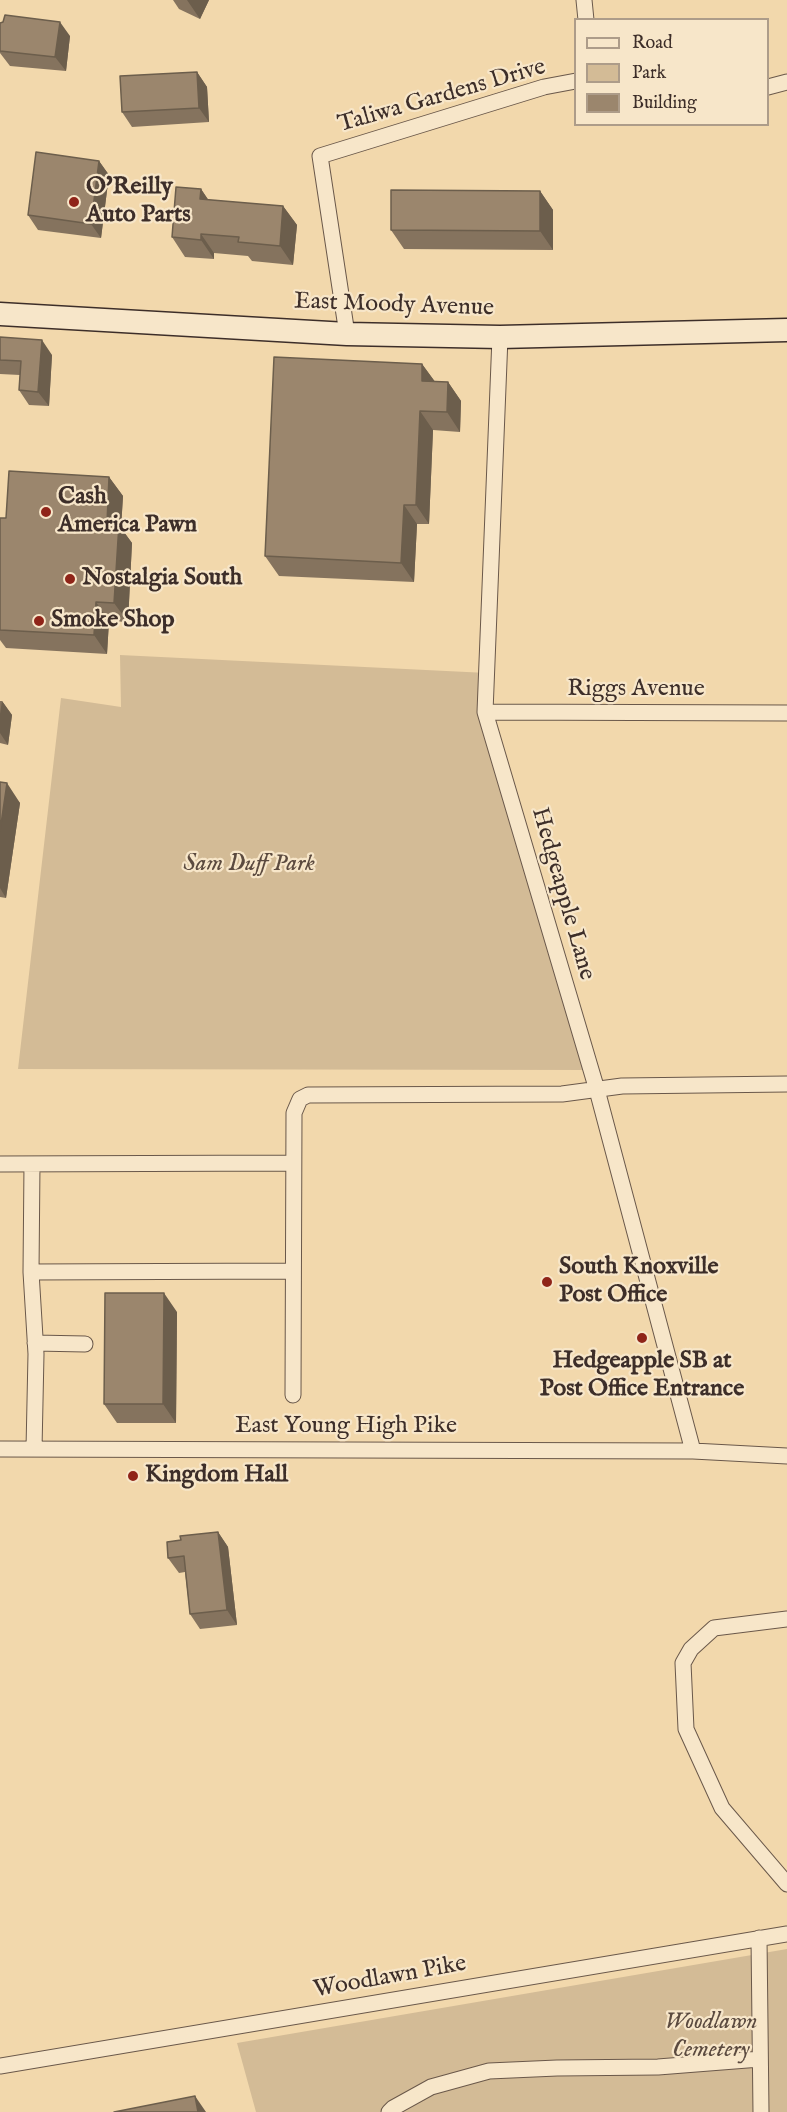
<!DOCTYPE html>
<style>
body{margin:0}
#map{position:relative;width:787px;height:2112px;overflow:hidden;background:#f2d8ac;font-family:"IM FELL English",serif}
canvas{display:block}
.legend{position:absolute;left:574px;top:18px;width:195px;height:108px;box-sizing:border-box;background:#f7e6c9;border:2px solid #ad9c89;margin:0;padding:8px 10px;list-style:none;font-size:18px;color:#3d2e29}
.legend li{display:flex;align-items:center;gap:12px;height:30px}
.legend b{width:30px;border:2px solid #ad9c89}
</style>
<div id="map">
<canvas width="787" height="2112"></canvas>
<ul class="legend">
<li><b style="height:8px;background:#f7e6c9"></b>Road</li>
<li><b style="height:16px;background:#d3bb96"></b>Park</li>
<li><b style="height:16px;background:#9b866d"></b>Building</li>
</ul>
</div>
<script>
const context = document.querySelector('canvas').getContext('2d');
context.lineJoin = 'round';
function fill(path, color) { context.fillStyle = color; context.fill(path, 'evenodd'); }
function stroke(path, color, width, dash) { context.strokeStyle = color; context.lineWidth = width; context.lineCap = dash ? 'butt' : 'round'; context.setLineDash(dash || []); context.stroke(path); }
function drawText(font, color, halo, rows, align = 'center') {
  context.font = font + ' "IM FELL English",serif'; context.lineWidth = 4.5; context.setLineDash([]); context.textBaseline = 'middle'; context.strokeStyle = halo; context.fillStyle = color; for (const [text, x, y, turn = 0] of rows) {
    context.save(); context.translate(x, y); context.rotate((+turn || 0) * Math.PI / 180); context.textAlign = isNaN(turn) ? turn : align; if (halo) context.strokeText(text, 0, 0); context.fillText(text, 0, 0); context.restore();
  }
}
fill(new Path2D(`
 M120,655L487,673L485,713L591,1070L18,1069L61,698L121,707Z
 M787,1949V2112H256L237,2043Z`), '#d3bb96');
const minor = new Path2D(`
 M584,0L586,20
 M768,87L787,82
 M347,334L320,156L544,87L576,81
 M500,337L485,712L597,1090L693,1451
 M485,712L787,713
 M0,1164L293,1163
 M32,1164L31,1272L36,1354L34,1449
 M31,1272L293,1271
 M35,1343L85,1344
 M293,1395L294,1113L300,1099L308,1095L562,1094L622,1086L787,1084
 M0,1449L693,1451L787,1456
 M787,1619L714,1628L691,1649L683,1663L686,1729L722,1808L787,1884
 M759,1938L761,2112
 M0,2066L787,1934
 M389,2112L393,2108L431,2087L489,2071L557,2068L658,2067L760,2059`);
const secondary = new Path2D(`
 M0,314L347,334L500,337L787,330`);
stroke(minor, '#6a584a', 17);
stroke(secondary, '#3d2e29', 25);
stroke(minor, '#f7e6c9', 15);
stroke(secondary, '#f7e6c9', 22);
fill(new Path2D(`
 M173,0H209L200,19L179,9Z
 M0,23L70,36L66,71L10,66L0,53Z
 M197,72L207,87L209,122L132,127L122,112Z
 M99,161L109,175L101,238L38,230L28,215Z
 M201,189L208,200L283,206L297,225L293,265L252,261L248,256L214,253V259L185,257L172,237Z
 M540,191L553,210V250L404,249L391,230Z
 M0,337L52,355L49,406L29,405L19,390L20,375L0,374Z
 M422,364L435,382H448L461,401L460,432L433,430L429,524H417L414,582L279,576L265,556Z
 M109,477L123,496L121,528L132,543L128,622L109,621L107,654L6,648L0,640V518H6Z
 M0,701H2L12,715L8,745L0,743Z
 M0,782L20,803L6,898L0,897Z
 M177,1312L176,1423H117L104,1404Z
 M218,1532L228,1547L237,1625L200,1629L190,1614L185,1572L179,1573L168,1558L181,1540Z`), '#85735e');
fill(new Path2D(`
 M187,0H209L200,19Z
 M60,22L70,36L66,71L55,57Z
 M197,72L207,87L209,122L199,108Z
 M99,161L109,175L101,238L91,224Z
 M201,189L214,208L200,199Z
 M540,191L553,210V250L540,231Z
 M283,206L297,225L293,265L280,246Z
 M201,234L214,253V259L201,240Z
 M42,340L52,355L49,406L38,392Z
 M422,364L436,383L422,381Z
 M448,382L461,401L460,432L447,412Z
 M420,411L433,430L429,524L416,505Z
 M109,477L123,496L121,528L132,543L128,622L114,603L107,523Z
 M404,505L417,524L414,582L401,563Z
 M96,602L109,621L107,654L94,635Z
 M2,701L12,715L8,745L0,733V714Z
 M7,783L20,803L6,898L0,888V831Z
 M164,1293L177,1312L176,1423L163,1404Z
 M218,1532L228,1547L237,1625L227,1610Z
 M195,2096L206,2112H198Z`), '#6c5e4c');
const building = new Path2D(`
 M5,15L60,22L55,57L0,51V23L3,22Z
 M197,72L199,108L122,112L120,76Z
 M36,152L99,161L91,224L28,215Z
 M176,187L201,189L200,199L283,206L280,246L238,242L239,237L201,234V240L172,237Z
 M391,190L540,191V231L391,230Z
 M0,337L42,340L38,392L19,390L21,361L0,360Z
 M274,357L422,364V381L448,382L447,412L420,411L416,505H404L401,563L265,556Z
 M9,471L109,477L107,523L119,524L114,603L96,602L94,635L0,630V518H6Z
 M0,782L7,783L0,831Z
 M105,1293H164L163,1404H104Z
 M218,1532L227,1610L190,1614L184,1556L168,1558L167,1542L181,1540L180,1536Z
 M195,2096L198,2112H114Z`);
fill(building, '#9b866d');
stroke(building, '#6c5e4c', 1.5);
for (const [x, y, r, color] of [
 [74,202,6,"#8f2418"],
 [46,512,6,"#8f2418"],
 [70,579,6,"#8f2418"],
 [39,621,6,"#8f2418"],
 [547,1282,6,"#8f2418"],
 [642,1338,6,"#8f2418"],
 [133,1476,6,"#8f2418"]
]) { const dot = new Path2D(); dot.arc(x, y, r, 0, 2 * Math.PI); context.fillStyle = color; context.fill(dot); stroke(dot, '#f7e6c9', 2); }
drawText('24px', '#3d2e29', '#f7e6c9', [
 ["Taliwa Gardens Drive",442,97,-16],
 ["East Moody Avenue",394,306,2],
 ["Riggs Avenue",636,690],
 ["Hedgeapple Lane",562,894,74],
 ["East Young High Pike",346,1427],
 ["Woodlawn Pike",390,1978,-10]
]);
drawText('bold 24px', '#3d2e29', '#f7e6c9', [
 ["O'Reilly",86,188],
 ["Auto Parts",86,216],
 ["Cash",58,498],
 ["America Pawn",58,526],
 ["Nostalgia South",82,579],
 ["Smoke Shop",51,621],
 ["South Knoxville",559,1268],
 ["Post Office",559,1296],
 ["Hedgeapple SB at",642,1362,"center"],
 ["Post Office Entrance",642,1390,"center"],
 ["Kingdom Hall",145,1476]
], 'left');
drawText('italic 24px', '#5b4a3f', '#f7e6c9', [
 ["Sam Duff Park",249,865],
 ["Woodlawn",711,2023],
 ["Cemetery",711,2051]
]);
</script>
